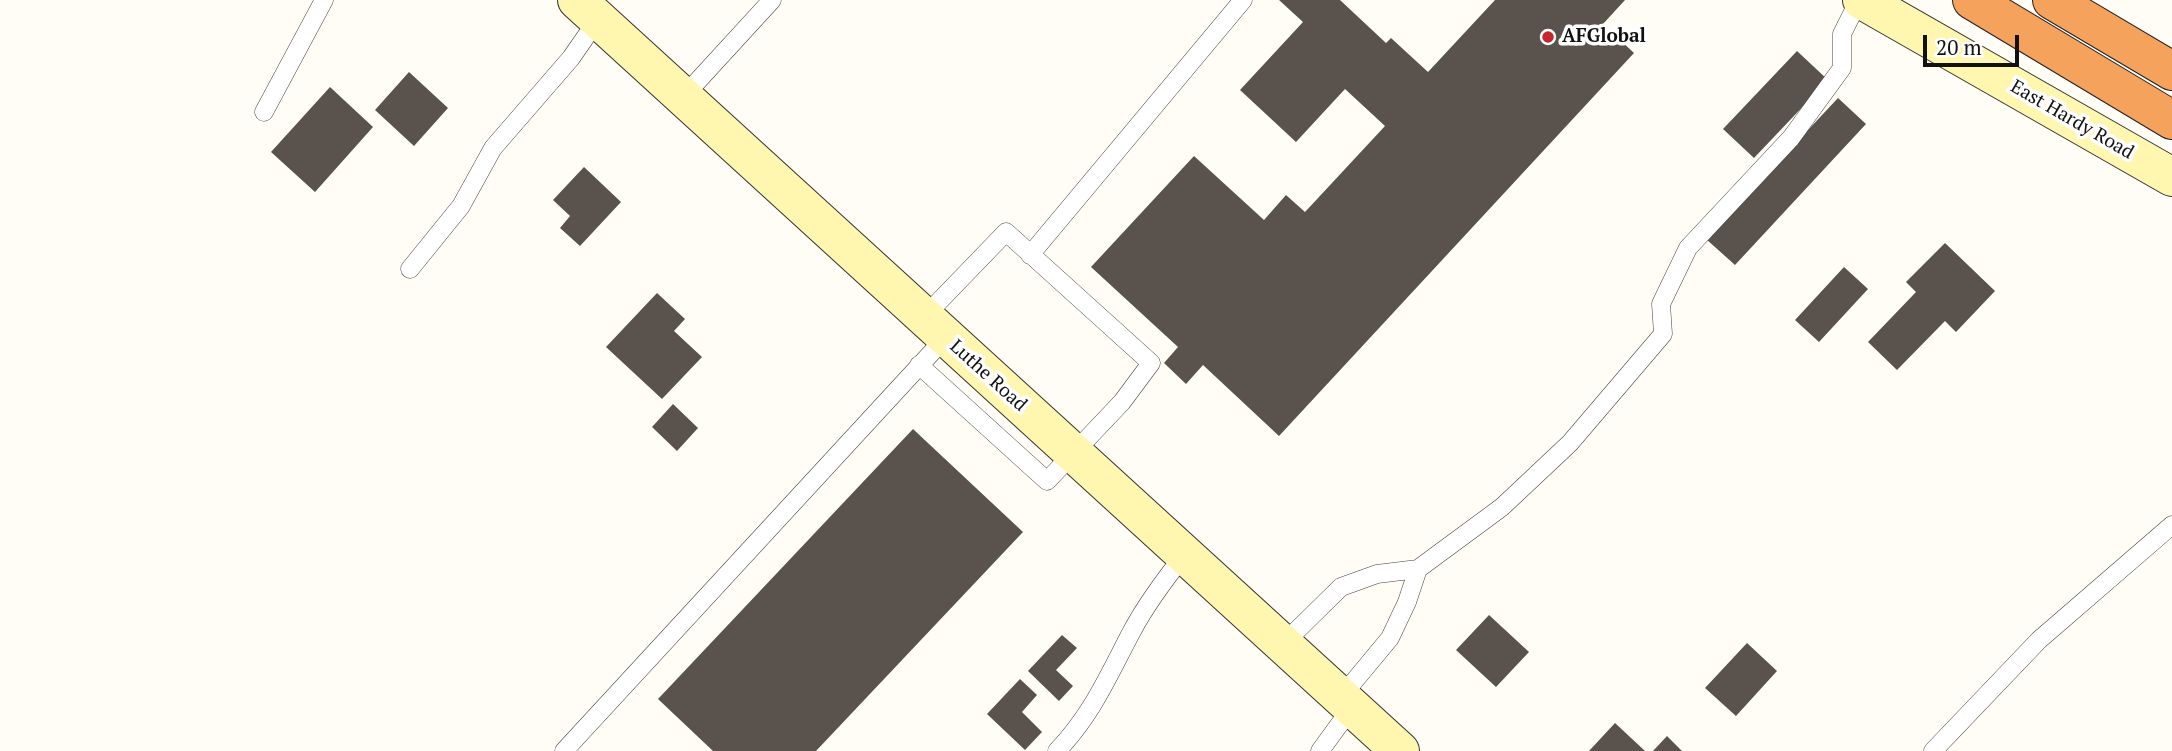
<!DOCTYPE html>
<style>
body{margin:0}
#map{position:relative;width:2172px;height:751px;overflow:hidden;background:#fffdf5;font-family:"PT Serif",serif}
canvas{display:block}
.scale{position:absolute;left:1923px;top:35px;width:96px;height:32px;box-sizing:border-box;border:4px solid #111;border-top:0;padding-left:9px;font-size:21px;line-height:24px;white-space:nowrap;color:#111;-webkit-text-stroke:5px #fff;paint-order:stroke}
</style>
<div id="map">
<canvas width="2172" height="751"></canvas>
<div class="scale">20 m</div>
</div>
<script>
const context = document.querySelector('canvas').getContext('2d');
context.lineJoin = 'round';
function fill(path, color) { context.fillStyle = color; context.fill(path, 'evenodd'); }
function stroke(path, color, width, dash) { context.strokeStyle = color; context.lineWidth = width; context.lineCap = dash ? 'butt' : 'round'; context.setLineDash(dash || []); context.stroke(path); }
function drawText(font, color, halo, rows, align = 'center') {
  context.font = font + ' "PT Serif",serif'; context.lineWidth = 7; context.setLineDash([]); context.textBaseline = 'middle'; context.strokeStyle = halo; context.fillStyle = color; for (const [text, x, y, turn = 0] of rows) {
    context.save(); context.translate(x, y); context.rotate((+turn || 0) * Math.PI / 180); context.textAlign = isNaN(turn) ? turn : align; if (halo) context.strokeText(text, 0, 0); context.fillText(text, 0, 0); context.restore();
  }
}
fill(new Path2D(`
 M1279,0H1340L1386,43L1391,38L1428,72L1495,0H1625L1603,24L1634,53L1279,436L1203,365L1186,384L1164,363L1178,347L1091,267L1194,156L1264,220L1286,195L1305,212L1385,126L1345,89L1296,142L1240,90L1303,22Z
 M1797,51L1828,80L1754,158L1723,129Z
 M409,72L448,108L414,146L375,110Z
 M330,87L373,127L315,192L271,152Z
 M1838,98L1866,124L1735,265L1706,239Z
 M584,167L621,202L580,246L560,228L570,216L553,200Z
 M1945,243L1995,291L1956,332L1945,321L1897,370L1868,342L1916,292L1906,282Z
 M1844,267L1868,289L1819,342L1795,320Z
 M657,293L685,319L674,331L702,357L662,399L606,347Z
 M673,404L698,428L677,451L652,427Z
 M913,429L1023,532L816,751H713L658,699Z
 M1489,615L1529,652L1496,687L1456,650Z
 M1062,635L1077,648L1056,670L1073,686L1059,701L1028,671Z
 M1747,643L1777,671L1736,716L1705,688Z
 M1020,679L1037,695L1022,712L1042,732L1025,750L987,714Z
 M1615,723L1645,751H1589Z
 M1667,736L1682,751H1653Z`), '#5a524d');
const lane = new Path2D(`
 M683,97L772,0
 M264,112L324,0
 M1030,255L1243,0
 M410,269L461,206L493,148L571,58L598,19
 M919,365L1047,481L1122,402L1151,363L1006,232L924,317
 M1283,644L1341,587L1377,574L1418,569L1502,507L1570,443L1663,334L1661,304L1688,248L1791,138L1842,68V34L1859,0
 M1341,697L1390,638L1407,602L1418,569
 M564,751L946,337
 M1057,751C1093,713 1108,676 1132,631C1147,603 1165,579 1185,554
 M1320,751L1352,707
 M1933,751L2039,640L2172,525`);
const secondary = new Path2D(`
 M577,0L1400,751
 M1862,0L2172,177`);
const highway = new Path2D(`
 M1972,0L2172,120
 M2052,0L2172,71`);
stroke(lane, '#444', 19);
stroke(secondary, '#333', 40);
stroke(highway, '#222', 40);
stroke(lane, '#fff', 18);
stroke(secondary, '#fff6b0', 38);
stroke(highway, '#f5a25d', 38);
for (const [x, y, r, color] of [
 [1548,37,7,"#c4262e"]
]) { const dot = new Path2D(); dot.arc(x, y, r, 0, 2 * Math.PI); context.fillStyle = color; context.fill(dot); stroke(dot, '#fff', 2.5); }
drawText('bold 19px', '#111', '#fff', [
 ["AFGlobal",1562,37]
], 'left');
drawText('19px', '#111', '#fff', [
 ["East Hardy Road",2072,120,30],
 ["Luthe Road",988,376,42]
]);
</script>
